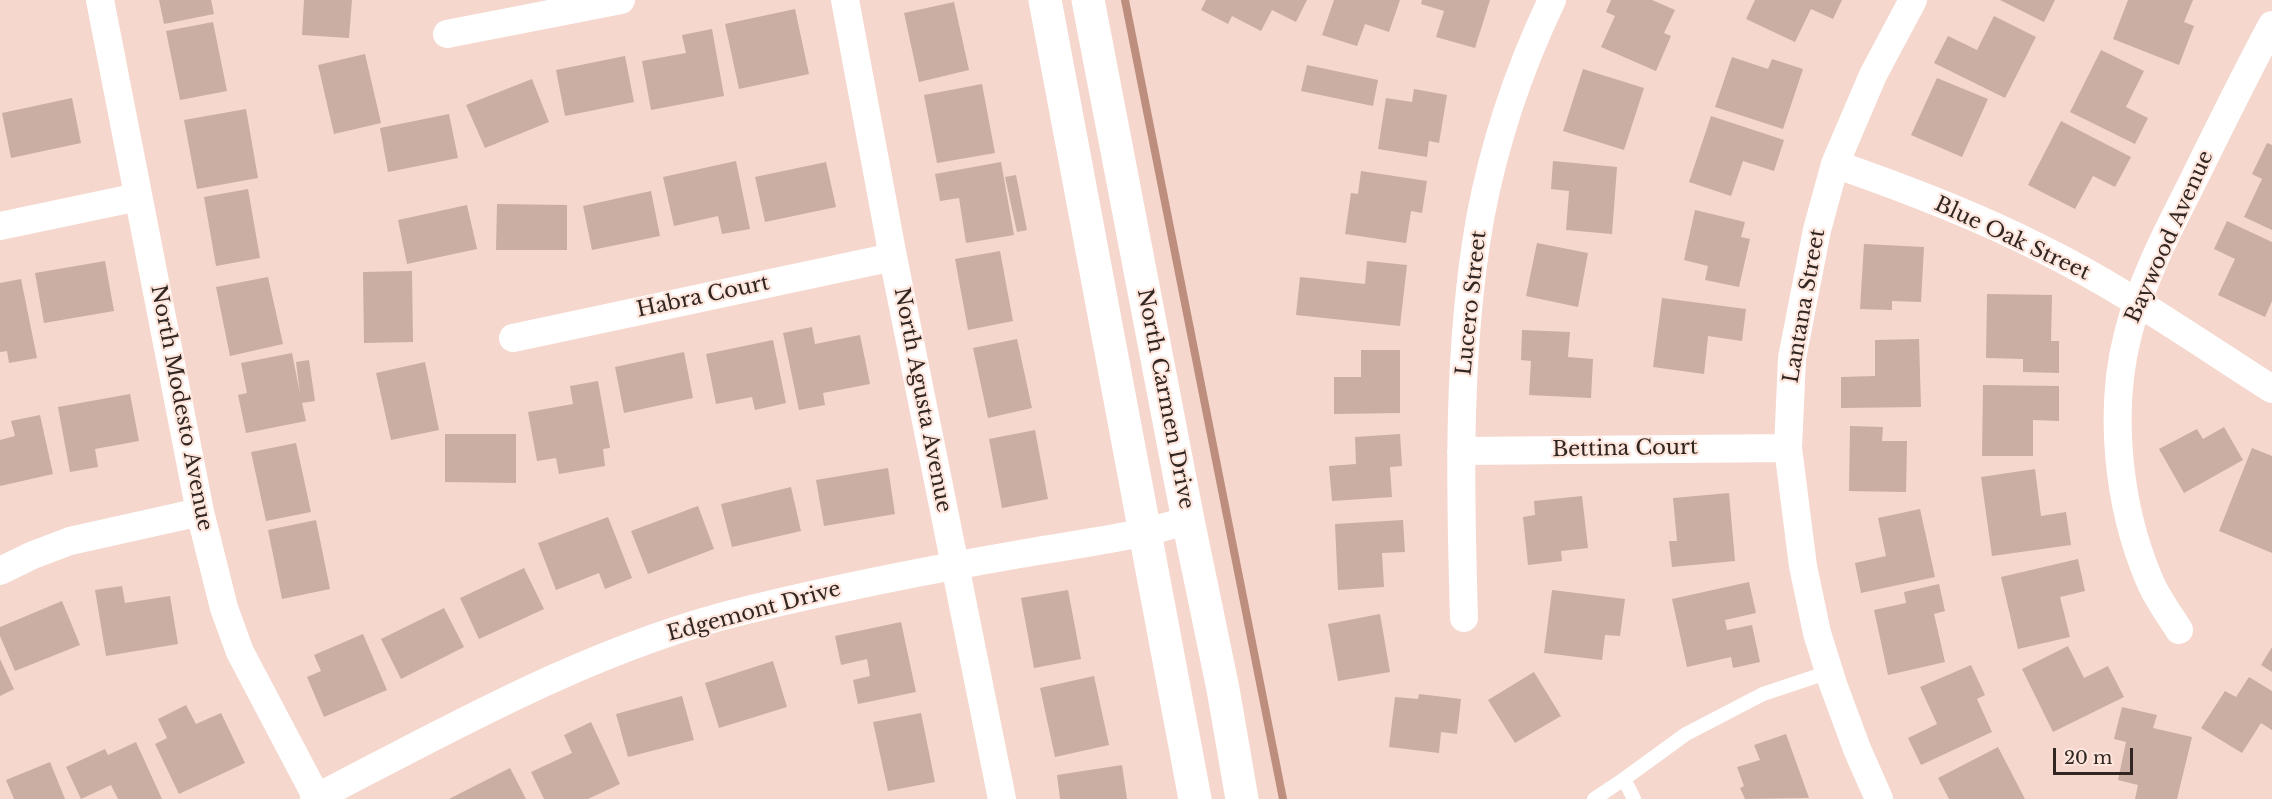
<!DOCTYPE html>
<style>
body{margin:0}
#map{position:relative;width:2272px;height:799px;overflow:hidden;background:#f5d7cd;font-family:"Libre Baskerville",serif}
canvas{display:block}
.scale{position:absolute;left:2053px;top:748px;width:80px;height:27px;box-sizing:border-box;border:3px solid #312622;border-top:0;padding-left:8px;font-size:18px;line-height:21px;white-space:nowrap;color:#312622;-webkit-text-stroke:4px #fee6dd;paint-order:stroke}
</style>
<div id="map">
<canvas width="2272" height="799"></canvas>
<div class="scale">20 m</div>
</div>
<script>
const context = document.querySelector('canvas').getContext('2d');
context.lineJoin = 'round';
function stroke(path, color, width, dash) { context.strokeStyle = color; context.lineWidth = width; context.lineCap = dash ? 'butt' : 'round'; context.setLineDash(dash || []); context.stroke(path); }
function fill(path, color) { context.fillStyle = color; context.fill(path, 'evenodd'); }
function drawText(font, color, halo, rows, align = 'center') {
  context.font = font + ' "Libre Baskerville",serif'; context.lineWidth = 4.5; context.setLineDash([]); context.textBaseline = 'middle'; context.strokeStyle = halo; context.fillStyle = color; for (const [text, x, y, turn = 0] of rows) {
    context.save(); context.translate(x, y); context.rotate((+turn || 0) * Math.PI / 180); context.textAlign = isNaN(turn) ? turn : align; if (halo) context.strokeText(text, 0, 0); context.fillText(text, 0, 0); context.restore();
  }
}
stroke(new Path2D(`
 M1125,0L1283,799`), '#bd8e7e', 8);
fill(new Path2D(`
 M159,0H211L214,14L164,24Z
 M304,0H352L349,38L302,35Z
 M1206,0H1307L1296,22L1272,10L1261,31L1232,16L1228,24L1201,10Z
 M1334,0H1400L1389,32L1365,24L1357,46L1322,35Z
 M1422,0H1490L1475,48L1436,37L1444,11L1421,4Z
 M1611,0H1652L1675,10L1664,33L1671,36L1656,71L1601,47L1615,16L1606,12Z
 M1755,0H1842L1833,19L1811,9L1795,42L1746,19Z
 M2000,0H2055L2044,22Z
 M2128,0H2193L2184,22L2194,26L2179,65L2113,39Z
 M954,2L969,70L919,82L904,13Z
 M795,9L809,74L739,89L725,24Z
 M1994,16L2036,37L2005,98L1934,63L1948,36L1977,50Z
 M213,22L227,91L180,100L166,31Z
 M712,29L724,96L651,110L642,61L686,53L682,35Z
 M2101,50L2144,71L2126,107L2148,118L2135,144L2070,112Z
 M365,54L381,123L334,134L318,65Z
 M625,56L634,102L565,116L556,70Z
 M1732,57L1768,69L1772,59L1803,69L1783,129L1715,107Z
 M1307,65L1378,80L1373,106L1301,91Z
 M1583,69L1644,88L1624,150L1563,131Z
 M1937,78L1988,99L1962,157L1911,135Z
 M532,79L549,122L485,148L466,105Z
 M982,84L995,153L937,163L924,95Z
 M1414,89L1447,95L1439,143L1429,141L1427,157L1378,149L1386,98L1412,102Z
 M72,98L81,143L11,158L2,113Z
 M246,109L258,178L197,189L184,120Z
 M449,114L458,158L388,172L380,128Z
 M1711,116L1784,140L1774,171L1743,161L1731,196L1689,182Z
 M2061,121L2131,157L2115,187L2093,176L2075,209L2028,185Z
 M2267,143L2272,145V230L2244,217L2262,179L2252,174Z
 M736,161L750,229L722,234L718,216L674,226L663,177Z
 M1553,161L1617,167L1612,234L1566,230L1569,191L1551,189Z
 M826,162L836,207L765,222L755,177Z
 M1001,162L1014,235L966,243L959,198L940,201L935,174Z
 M1361,171L1427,181L1422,213L1411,211L1406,243L1345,234L1351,193L1358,194Z
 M1016,175L1027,230L1017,232L1005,177Z
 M248,189L260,258L216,266L204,197Z
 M651,191L660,236L592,250L583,206Z
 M497,204L567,205V250H496Z
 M467,205L477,249L407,264L398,220Z
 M1695,210L1745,222L1741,237L1750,239L1739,287L1705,280L1708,266L1684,260Z
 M2227,221L2272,242V301L2265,317L2218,295L2235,259L2214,249Z
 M1537,243L1588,253L1578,307L1526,296Z
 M1864,244L1924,247L1921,302L1892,301V310L1860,309Z
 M1000,251L1013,321L968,330L955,259Z
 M105,261L114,311L44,323L35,273Z
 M1367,261L1407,265L1400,326L1296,315L1300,277L1365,284Z
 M412,271L413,342L364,343L363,272Z
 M268,277L283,344L230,356L216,287Z
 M21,279L37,358L9,363L7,351L0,352V283Z
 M1987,294L2052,295L2051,341H2059V373L2023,372V359L1986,358Z
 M1662,298L1746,309L1742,341L1708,336L1704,374L1653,367Z
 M812,327L815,344L860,335L870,384L823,393L825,405L799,410L783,333Z
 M1522,330L1570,332L1568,357L1593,359L1591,398L1529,395L1531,361L1521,360Z
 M1017,339L1032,408L988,418L973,348Z
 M1919,339L1921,407L1841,408V377L1875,376V340Z
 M773,340L786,403L755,410L752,397L716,404L706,354Z
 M1361,350H1400V413L1334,414V377H1361Z
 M684,352L693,398L624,413L615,367Z
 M292,353L300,394L296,362L309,360L315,401L302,403L306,421L246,433L238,395L247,393L241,363Z
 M425,362L439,430L391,440L376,373Z
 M598,381L610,448L603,449L605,466L559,474L556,458L537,461L528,412L573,404L570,386Z
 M1983,385L2059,386V421L2033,420V456H1982Z
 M130,394L139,441L95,449L98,467L70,472L58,407Z
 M40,415L53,474L0,486V440L15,436L11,421Z
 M1850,426L1883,427L1882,441H1907L1906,492L1849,491Z
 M2224,427L2243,460L2184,493L2159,449L2197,429L2203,439Z
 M1035,430L1048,499L1002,508L989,439Z
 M445,434H516V483L445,482Z
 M1400,434L1402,466L1390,467L1392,497L1332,501L1329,466L1356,464L1355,437Z
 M296,443L311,512L266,521L251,452Z
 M2252,448L2272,456V553L2219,531Z
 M888,468L895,514L824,526L816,480Z
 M2035,469L2041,516L2066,512L2071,545L1992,556L1981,477Z
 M791,487L801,531L732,547L721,504Z
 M1729,493L1735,561L1672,567L1669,541H1677L1673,498Z
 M1582,496L1588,548L1561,551L1562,561L1528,565L1523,517L1535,515L1534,501Z
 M698,506L714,549L648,574L631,531Z
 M1920,509L1935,577L1861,593L1855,563L1886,556L1878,518Z
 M608,517L632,578L605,589L599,573L556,590L538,543Z
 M316,520L330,589L282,599L268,530Z
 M1403,520L1405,552L1382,553L1384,587L1338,590L1335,524Z
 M2078,559L2085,591L2060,597L2070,637L2018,649L2001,577Z
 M524,568L544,609L479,639L460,598Z
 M1749,582L1756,613L1725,620L1727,630L1752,625L1760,662L1733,668L1731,657L1687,667L1672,599Z
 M1939,584L1945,611L1934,614L1945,662L1888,675L1874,610L1906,603L1904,592Z
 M122,586L125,603L170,596L178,644L106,656L95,590Z
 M1068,590L1081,659L1034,668L1021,598Z
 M1552,590L1625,599L1620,636L1605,635L1602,660L1544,653Z
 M62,601L80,645L15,671L0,636V627Z
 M444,608L464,647L401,679L381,639Z
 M1380,614L1390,672L1338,681L1328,624Z
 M901,622L916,692L858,704L853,680L870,676L867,659L841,665L835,636Z
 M363,634L387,690L324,717L307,677L321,671L314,655Z
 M2068,646L2084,678L2108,666L2124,697L2053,732L2022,669Z
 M2272,647V672L2261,665Z
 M0,659L14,689L0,696Z
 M773,661L787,707L719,728L705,683Z
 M1971,665L1985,695L1977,699L1992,732L1921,765L1908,738L1937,724L1920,687Z
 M1534,672L1561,716L1515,743L1488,700Z
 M1094,676L1109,745L1055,757L1040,688Z
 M2249,677L2272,691V730L2261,723L2242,753L2201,728L2225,691L2236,697Z
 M1419,694L1461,699L1457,734L1441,732L1439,753L1389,747L1395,697L1418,699Z
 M682,696L694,740L628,757L616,714Z
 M186,705L196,724L221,713L245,763L179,794L155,744L167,738L158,719Z
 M2122,707L2157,715L2153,728L2192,737L2177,799H2135L2138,785L2118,780L2126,742L2114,739Z
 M921,713L935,782L888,791L873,722Z
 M591,722L620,784L588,799H544L531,772L572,753L564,735Z
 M1786,734L1809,798L1745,799L1740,788L1744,786L1737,767L1760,760L1754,745Z
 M136,742L162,799H118L111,785L81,799L66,767L105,749L108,755Z
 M1998,747L2025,799H1949L1938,778Z
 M50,762L65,799H14L6,780Z
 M1122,765L1127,799H1060L1057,775Z
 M510,768L526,799H449Z`), '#caada3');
stroke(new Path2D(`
 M1624,779L1686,734L1763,694L1829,672
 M1594,799L1624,779L1634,799`), '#fff', 14);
stroke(new Path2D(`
 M100,0L200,512L224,608L240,652L317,798
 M845,0L893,257L1002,799
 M447,34L621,0
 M1835,164C1904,188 1973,214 2038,247C2120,287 2195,340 2272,389
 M0,226L138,197
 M513,338L893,257
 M1461,451L1788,448
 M0,571L33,555L70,541L200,512
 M1464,618C1460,486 1457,350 1480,219C1494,144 1519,69 1552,0
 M2179,630C2169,614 2156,597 2149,579C2118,506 2108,411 2128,334C2141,282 2168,230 2192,183C2218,130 2244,77 2272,25
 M314,799C451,728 596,646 747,610C837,588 928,570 1020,554C1075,544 1134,538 1188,520
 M1879,799L1857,749L1833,684L1817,633L1803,566L1788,448L1792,358L1817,230L1835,164L1873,75L1913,0`), '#fff', 28);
stroke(new Path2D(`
 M1045,0L1195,799
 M1088,0L1188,520L1223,689L1242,799`), '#fff', 33);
drawText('21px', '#312622', '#fee6dd', [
 ["Baywood Avenue",2170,237,-66],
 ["Blue Oak Street",2012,239,25],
 ["Habra Court",703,297,-12],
 ["Lucero Street",1472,303,-84],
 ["Lantana Street",1805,306,-80],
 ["North Carmen Drive",1165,399,79],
 ["North Agusta Avenue",922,400,79],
 ["North Modesto Avenue",181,408,79],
 ["Bettina Court",1625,449,-1],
 ["Edgemont Drive",754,612,-15]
]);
</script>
